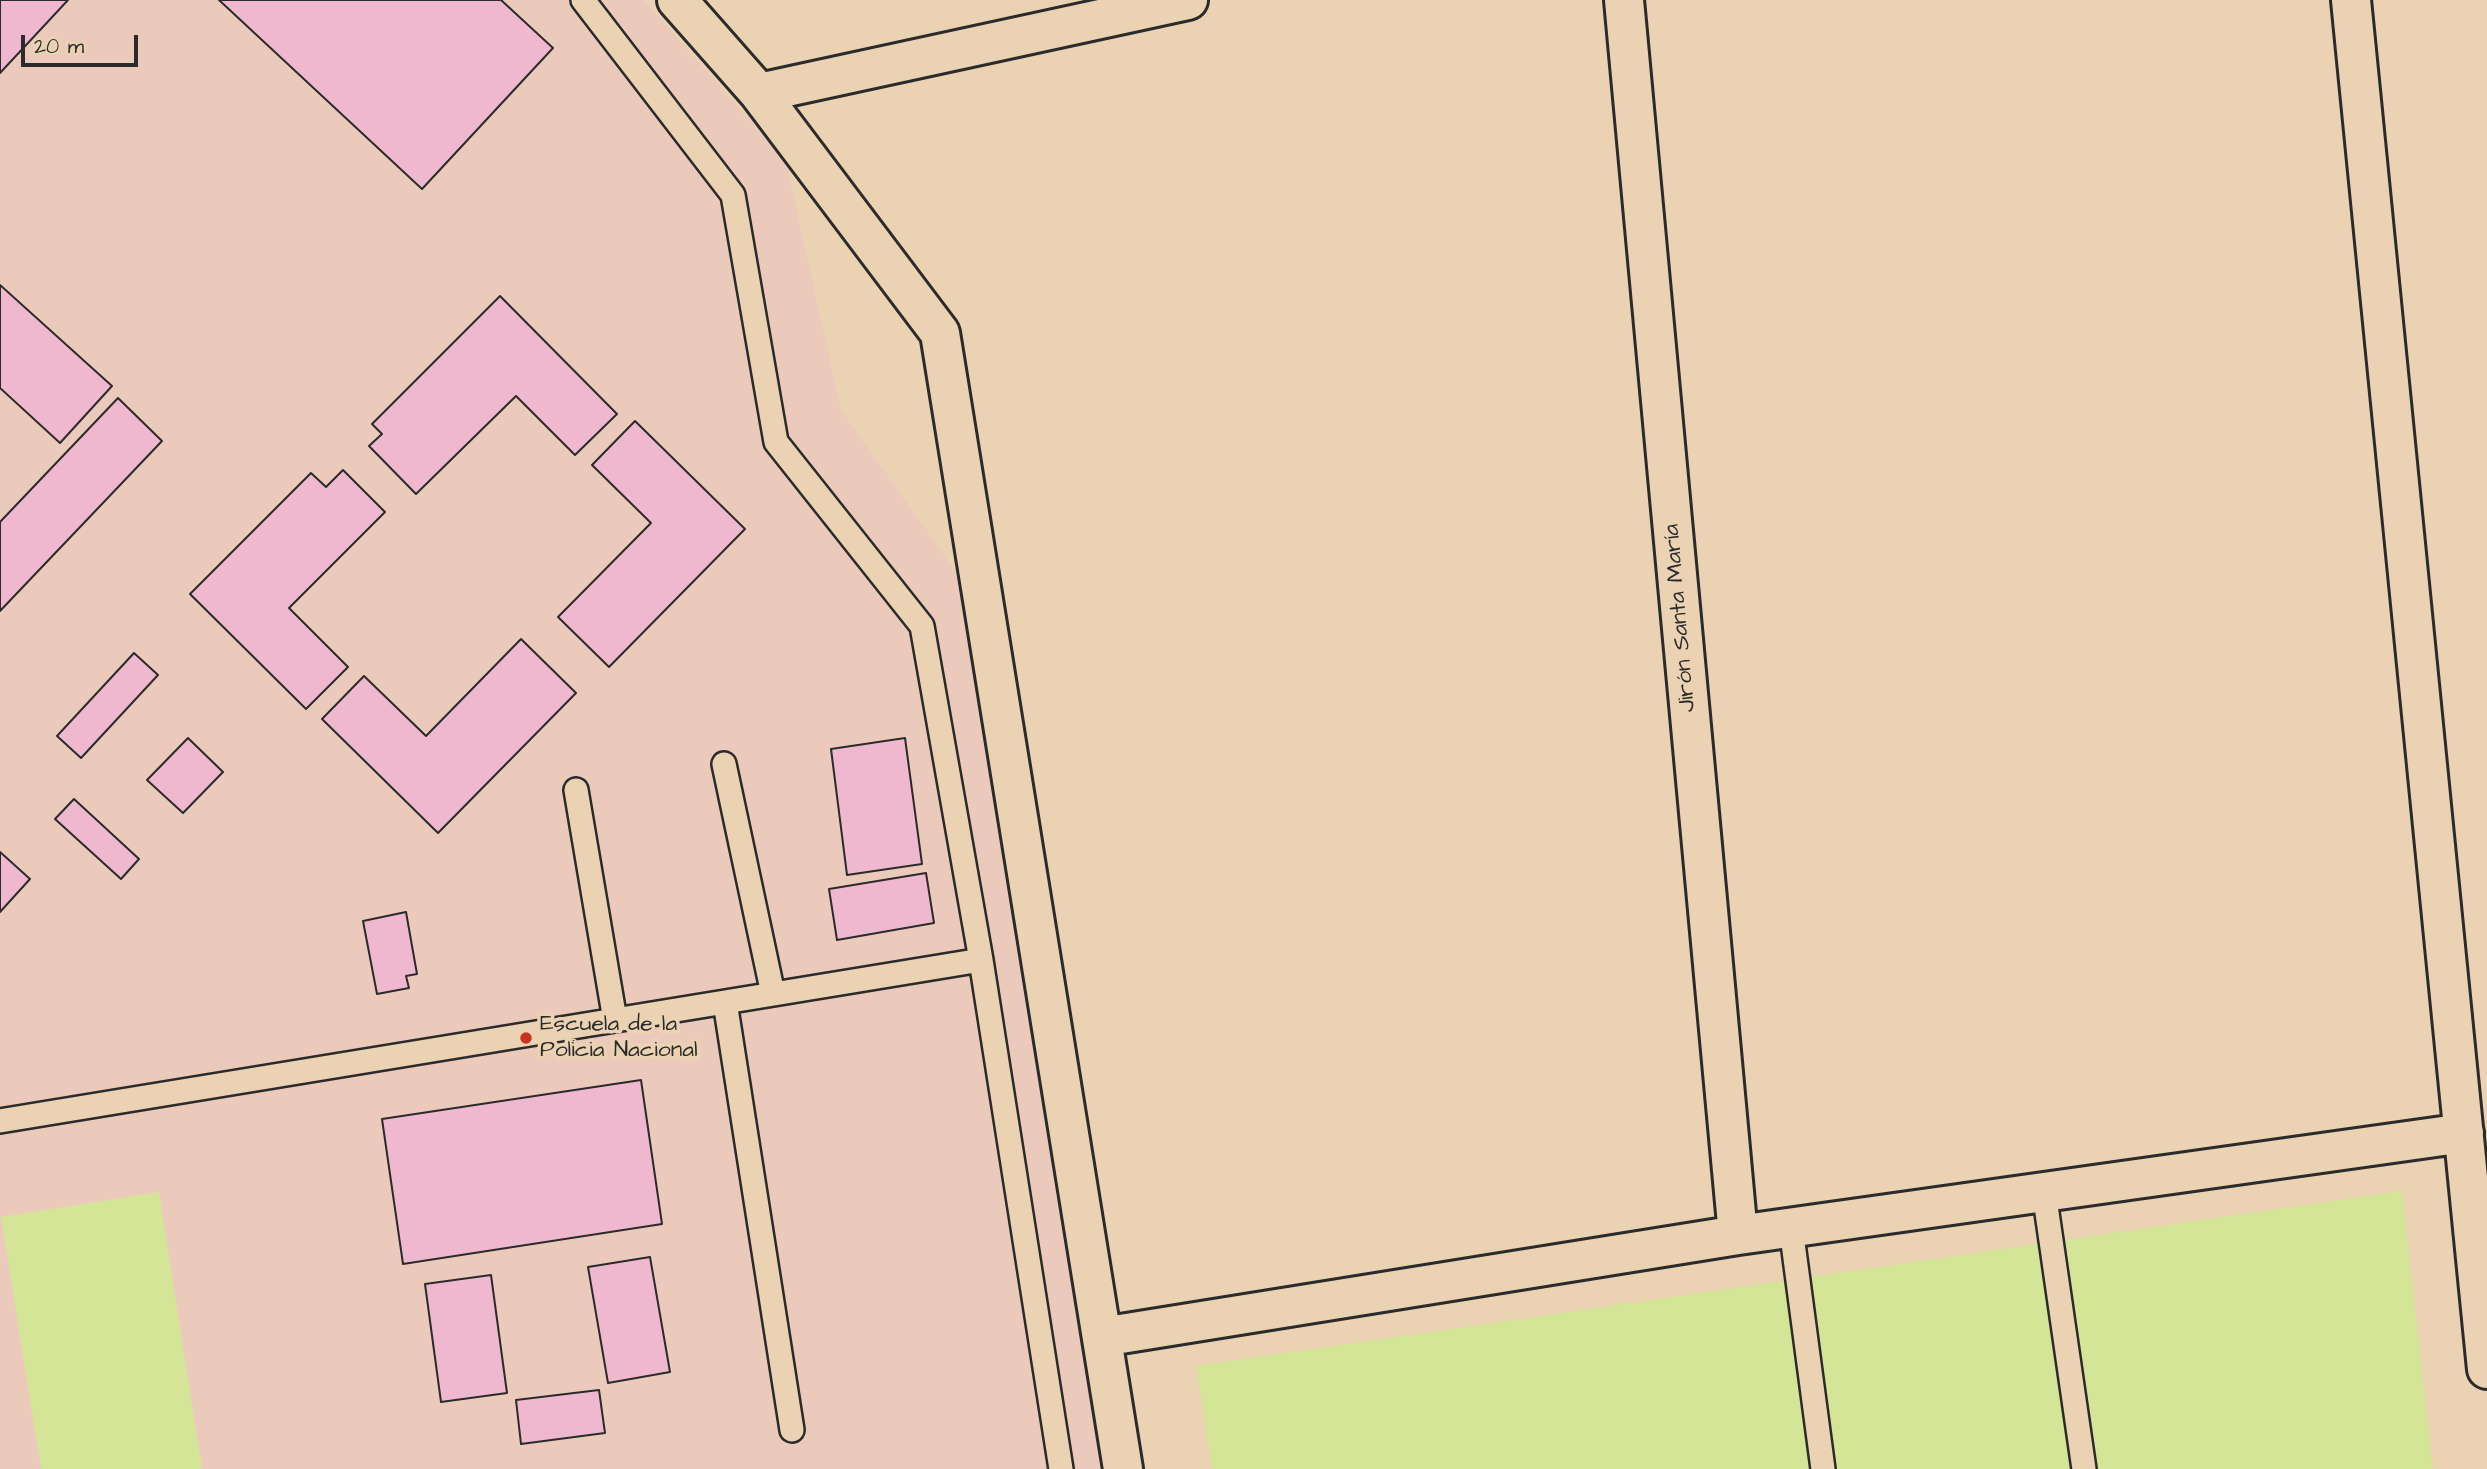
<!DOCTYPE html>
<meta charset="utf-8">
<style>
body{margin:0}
#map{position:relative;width:2487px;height:1469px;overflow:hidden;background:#ebd2b3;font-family:"Architects Daughter",sans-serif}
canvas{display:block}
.scale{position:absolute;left:21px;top:35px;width:117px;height:32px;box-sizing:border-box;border:4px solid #2b2b2b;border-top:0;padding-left:9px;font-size:21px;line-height:24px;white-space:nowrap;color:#2b2b2b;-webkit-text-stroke:5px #ebd2b3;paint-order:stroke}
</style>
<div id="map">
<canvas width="2487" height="1469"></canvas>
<div class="scale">20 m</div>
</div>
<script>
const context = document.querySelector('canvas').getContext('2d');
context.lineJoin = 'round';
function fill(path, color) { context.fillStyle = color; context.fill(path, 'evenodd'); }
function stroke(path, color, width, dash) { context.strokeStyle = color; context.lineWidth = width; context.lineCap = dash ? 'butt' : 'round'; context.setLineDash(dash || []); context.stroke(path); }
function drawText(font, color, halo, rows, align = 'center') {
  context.font = font + ' "Architects Daughter",sans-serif'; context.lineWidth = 7; context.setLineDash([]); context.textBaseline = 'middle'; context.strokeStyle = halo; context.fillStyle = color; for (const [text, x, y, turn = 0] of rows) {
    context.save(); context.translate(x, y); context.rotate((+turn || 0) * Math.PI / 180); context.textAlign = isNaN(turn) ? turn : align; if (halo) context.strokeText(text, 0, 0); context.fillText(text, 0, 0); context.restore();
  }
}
fill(new Path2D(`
 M0,0H644L786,162L841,410L981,607L1121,1469H0Z`), '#eccabb');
fill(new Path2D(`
 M2402,1191L2433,1469H1212L1196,1366Z
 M159,1192L202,1469H41L1,1217Z`), '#d4e598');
const building = new Path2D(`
 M0,0H68L0,73Z
 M219,0H501L553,48L422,189Z
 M0,285L112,386L60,443L0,388Z
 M500,296L617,414L575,455L516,396L416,494L369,446L382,434L372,424Z
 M118,398L162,441L0,611V522Z
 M635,421L745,529L609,667L558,617L651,523L592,465Z
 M343,470L385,512L289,608L348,667L306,709L190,594L311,473L326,487Z
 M521,639L576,693L438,833L322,719L364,676L426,736Z
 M134,653L158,675L81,758L57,736Z
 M188,738L223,772L183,813L147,780Z
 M905,738L922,864L847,875L831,749Z
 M74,799L139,859L121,879L55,819Z
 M0,852L30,879L0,912Z
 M926,873L934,923L837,940L829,889Z
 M406,912L417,974L406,976L409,988L377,994L363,921Z
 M641,1080L662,1224L403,1264L382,1119Z
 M650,1257L670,1372L608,1383L588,1267Z
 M491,1275L507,1393L441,1402L425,1284Z
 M599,1390L605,1433L521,1444L516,1400Z`);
fill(building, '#efb8cf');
stroke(building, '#2b2b2b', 2);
const service = new Path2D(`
 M583,0L733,195L776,442L922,626L981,960L1061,1469
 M724,764L773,994
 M576,790L615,1020
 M725,1002L792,1430
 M0,1121L981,960
 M2044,1192L2084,1469
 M1791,1228L1823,1469`);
const minor = new Path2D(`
 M677,0L759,93L940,333L1123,1469
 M1624,0L1738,1235
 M2351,0L2487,1369
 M759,93L1188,0
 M1102,1337L1738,1235L2464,1133`);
stroke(service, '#2b2b2b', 28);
stroke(minor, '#2b2b2b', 44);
stroke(service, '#ebd2b3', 23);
stroke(minor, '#ebd2b3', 38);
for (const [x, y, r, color] of [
 [526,1038,7,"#c8321e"]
]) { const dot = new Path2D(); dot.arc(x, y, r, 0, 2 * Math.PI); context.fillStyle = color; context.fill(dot); stroke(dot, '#ebd2b3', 2.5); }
drawText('23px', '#2b2b2b', '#ebd2b3', [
 ["Jirón Santa María",1681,618,-95]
]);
drawText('23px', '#2b2b2b', '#ebd2b3', [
 ["Escuela de la",540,1025],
 ["Policia Nacional",540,1051]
], 'left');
</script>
